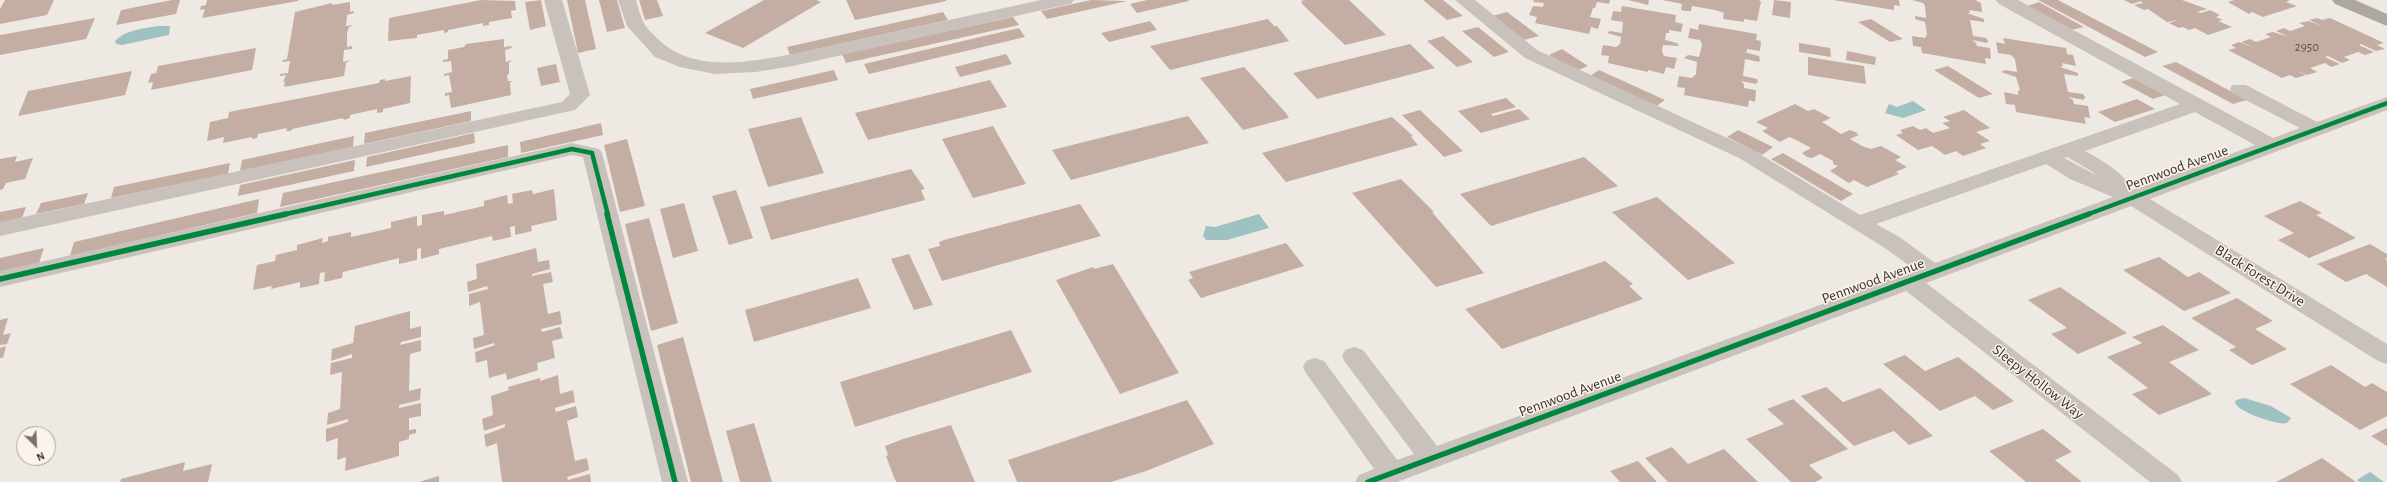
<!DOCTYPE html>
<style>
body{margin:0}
#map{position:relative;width:2387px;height:482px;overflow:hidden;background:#efe9e3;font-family:"Alegreya Sans",sans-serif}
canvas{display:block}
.north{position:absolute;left:16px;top:426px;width:40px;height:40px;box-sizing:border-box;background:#fbf4eb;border:1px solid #aea59d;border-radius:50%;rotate:156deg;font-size:11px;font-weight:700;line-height:16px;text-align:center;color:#3a2f29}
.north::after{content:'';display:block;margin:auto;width:14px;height:18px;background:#79706a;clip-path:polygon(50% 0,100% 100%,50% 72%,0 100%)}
</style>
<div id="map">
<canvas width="2387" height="482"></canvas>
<div class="north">N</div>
</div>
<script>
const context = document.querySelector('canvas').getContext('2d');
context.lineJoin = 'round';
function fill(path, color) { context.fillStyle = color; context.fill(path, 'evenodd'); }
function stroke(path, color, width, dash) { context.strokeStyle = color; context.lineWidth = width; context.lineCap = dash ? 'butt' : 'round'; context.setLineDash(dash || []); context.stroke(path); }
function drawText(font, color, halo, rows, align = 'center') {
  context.font = font + ' "Alegreya Sans",sans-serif'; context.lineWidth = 3; context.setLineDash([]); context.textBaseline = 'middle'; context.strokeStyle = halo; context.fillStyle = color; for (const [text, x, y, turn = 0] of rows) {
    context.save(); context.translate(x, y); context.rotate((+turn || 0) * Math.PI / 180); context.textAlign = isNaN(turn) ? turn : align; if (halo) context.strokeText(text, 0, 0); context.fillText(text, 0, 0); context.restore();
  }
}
fill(new Path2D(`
 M159,26H170L169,35L122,45L116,44L115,41C125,30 144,28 159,26Z
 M1913,101L1926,110L1903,118L1885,113L1889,104L1897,107Z
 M1259,214L1269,228L1227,240H1206L1203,236L1206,226L1215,227Z
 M2244,398L2271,406L2291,418L2287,423C2278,426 2239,412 2235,403L2236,400Z
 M2370,472L2384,482H2360L2357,480Z`), '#9ec1c1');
fill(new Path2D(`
 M5,0H54L47,15L0,24V9Z
 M172,0H180L176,14L116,25L121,10Z
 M207,0H298V1L202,18L205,9L200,10L201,6L206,5Z
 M481,0L515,1L516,10L511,11L512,18L489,22V25L483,26V23L448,30V32L444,33V30L417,35V38L388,41L389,18Z
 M541,0L546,26L530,30L525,2Z
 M567,0H585L596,49L578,53Z
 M599,0H617L625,28L607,32Z
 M639,0H657L663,16L645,20Z
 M764,0H816L821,2L743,48L705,33Z
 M846,0H946V1L855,20Z
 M1091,0L1127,1L1047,19L1041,11Z
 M1147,0H1188L1189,1L1137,13L1130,4Z
 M1305,0H1349L1386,35L1345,45L1303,5L1301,1Z
 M1423,0H1443L1463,16L1447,20Z
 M1534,0H1610L1609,4L1597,2L1595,8H1593L1590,17L1601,19L1598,29L1591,27L1589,34L1535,23L1537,17L1529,15L1533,6L1543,7L1544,3L1533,2Z
 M1628,0H1649L1648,5Z
 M1662,0H1759L1761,2L1757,21L1744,19V22L1723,19L1724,13L1715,10L1692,6L1691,11H1686L1681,10L1682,4Z
 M1774,0L1791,2L1790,18L1772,15Z
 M1833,0H1899L1900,6L1894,5V10Z
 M1912,0H1975L1981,3L1982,12L1969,10L1970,13H1967L1984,19V22L1970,20L1973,36L1986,38L1988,41L1987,43L1972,40L1976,43L1977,46L1990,48L1991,59L1985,58L1986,64L1922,53L1921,47L1913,46L1912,36L1925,38L1927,34L1925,22L1915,19V16L1926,18L1925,6L1923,3Z
 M2038,0H2058L2158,52L2145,57Z
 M2124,0H2182L2207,9L2197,12L2201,13L2210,10L2220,15L2216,17L2223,20L2218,21L2232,27L2208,35L2195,28L2189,30L2183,27L2179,28L2169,23L2178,20L2167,22L2148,9L2144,10L2134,5L2143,3L2141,1L2132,4Z
 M2234,0H2290L2286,2L2297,6L2263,17L2252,12L2249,14L2228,2Z
 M350,2V12L354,11V13L347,15L346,26L353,25L349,27L347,33V47L352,46V49L344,50L343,62L350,60L346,63L344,76L284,87L285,81L283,82L286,75L280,76V74L288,73L290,61L282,62L283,60L287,59L295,12L332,3V5Z
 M2039,2L2084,27L2071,30L2027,6Z
 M1622,6L1676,15L1675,22L1683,24L1681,32L1669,30V33H1666L1665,40L1677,43L1679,46L1663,45L1662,51L1664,56L1677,58L1674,69L1666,67L1664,74L1648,70V72L1608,63L1609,56L1601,55L1603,45L1616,47L1620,44L1621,37L1607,33L1610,31L1622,33L1623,22L1611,20L1613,11L1621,12Z
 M943,12L948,20L790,55L787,47Z
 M1507,12L1539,36L1524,40L1492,16Z
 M1013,17L1019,25L846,63L842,54Z
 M95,18L86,39L0,55V35Z
 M2317,18L2322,20L2330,18L2384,43L2377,45L2385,49L2376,51L2361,44L2359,45L2374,52L2365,55L2358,52L2344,57L2350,60L2342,63L2328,56L2325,57L2340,64L2331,67L2325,63L2310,68L2317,72L2307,75L2290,68L2306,75L2296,78L2290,75L2282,78L2228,50L2236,48L2231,45L2239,42L2255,48L2241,42L2250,39L2256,42L2271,37L2265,34L2273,32L2289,37L2276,31L2284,28L2290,31L2305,26L2299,23L2308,21L2322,26L2309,20Z
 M1268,19L1274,26H1277L1289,41L1170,70L1150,46Z
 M1871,19L1903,39L1890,42L1858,22Z
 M1150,21L1157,30L1109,42L1101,33Z
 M1699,24L1757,34L1756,40L1761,41L1760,51L1747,49V52H1744L1759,56L1760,60L1759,62L1745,59L1743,76L1757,79L1758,81L1756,84L1741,81L1744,84V88L1756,90L1755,102L1749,100L1748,107L1684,95L1685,88L1677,87L1679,76L1692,78L1696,74L1697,62L1684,58L1688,55L1699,57L1702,45L1700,40L1688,38L1690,28L1698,30Z
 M1478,27L1509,52L1494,57L1462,31Z
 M1019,28L1025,37L869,74L864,64Z
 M1443,36L1473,62L1457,67L1427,41Z
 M2003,38L2066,48L2067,54L2073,55L2076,66L2062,63L2063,66L2060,67L2078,73V76L2064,74L2068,92L2083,94L2086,98H2084V100L2068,97L2073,100L2074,104L2088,106L2090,118L2084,117L2086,124L2016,112L2015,105L2006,104L2004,92L2018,95V91L2020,90L2016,77L2001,72L2005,70L2017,72L2015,59L2011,55L1998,53L1996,42L2005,44Z
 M504,39V47L511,46L512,48L505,50L506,62L513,60L509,63V74L507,75L508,81H514L510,82L511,95L451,108L449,95L445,96V93L452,92L449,75L444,76V74L452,72L451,61L443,62V60L448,59V50L464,47L466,44Z
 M1799,43L1830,48L1831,57L1799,52Z
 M1410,44L1435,68L1317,99L1293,73Z
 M256,48L252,70L151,90L153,82L148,83L151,74L156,73L158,66Z
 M1562,49L1588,66L1576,71L1549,55Z
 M1847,51L1876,57L1875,65L1846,60Z
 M1006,54L1012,64L960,77L955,67Z
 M1808,57L1864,66L1866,84L1808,75Z
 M2176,62L2247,100L2233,104L2162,66Z
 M556,64L560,82L541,86L537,68Z
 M1948,66L1993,94L1979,98L1934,70Z
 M1244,67L1286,113L1289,118L1243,130L1200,78Z
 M834,70L838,80L753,99L750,89Z
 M1599,70L1665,100L1655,107L1589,77Z
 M132,71L125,95L18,116L28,91Z
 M411,76L410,103L383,109V112L377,113V109L350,115V118L344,120L343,118L292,129L291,131H286L287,128L258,134L257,138L252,139V137L223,143L224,137L207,141L210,122L228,118L229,112L379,83L380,80L385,79V81Z
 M2133,78L2165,95L2153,99L2121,82Z
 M990,80L1007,107L868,140L855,113Z
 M1506,98L1516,107L1491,114L1493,116L1519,109L1530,119L1481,133L1458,111Z
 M2137,99L2155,109L2115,122L2098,112Z
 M1795,104L1808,111L1814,109L1831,118L1822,122L1841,134L1850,130L1858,133L1856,134L1859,135L1850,139L1862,146L1871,149L1881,146L1901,157L1895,160L1907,167L1896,172L1899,174L1867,187L1854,180L1849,183L1830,171L1838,166L1833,164V161L1820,154L1812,158L1807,157L1802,153L1811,148L1798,141L1789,137L1780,142L1762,131L1768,128L1756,122Z
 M1420,110L1463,151L1444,157L1402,115Z
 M1964,110L1990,128L1976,132L1990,141L1980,144L1986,148L1963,156L1956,151L1945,155L1932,146L1918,150L1896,135L1903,133L1900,130L1913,126L1920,130L1926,128L1933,133L1950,128L1942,123L1950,121L1943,117Z
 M471,111V121L364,144L365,133Z
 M1188,116L1209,143L1071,180L1052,150Z
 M801,117L824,173L768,187L748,129Z
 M1392,117L1413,136L1411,137L1418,145L1286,182L1262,153Z
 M601,123L603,135L521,153L520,142Z
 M993,126L1026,184L973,198L942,139Z
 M1738,130L1773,147L1762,155L1727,137Z
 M474,133L475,143L366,167L367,157Z
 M354,136L353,147L240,171L242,160Z
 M627,139L645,206L620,212L604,145Z
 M508,145V157L280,207L283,193Z
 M1783,153L1853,194L1841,201L1771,159Z
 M17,156L15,162L33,158L25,179L6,183L3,189L0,190V159Z
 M1584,157L1618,186L1491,226L1460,194Z
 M355,160L354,171L238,196L240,185Z
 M230,163L228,174L111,198L114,187Z
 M911,169L925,189L921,190L925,200L771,240L760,207Z
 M1401,179L1434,212H1432L1484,273L1436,287L1352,193Z
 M554,189L557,220L531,226L532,231L515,235V226L510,227L511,237L493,241L492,236L439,249V254L421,259V248L417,249V260L399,264V258L343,272L342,278L324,282L325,272L320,273L319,284L300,288V282L271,289L272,286L253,290L257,265L275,261L276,255L297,250V245L323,238L322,243L328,241V237L346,233L351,232V237L391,228V222L417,216V226L422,225V215L444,211V215L484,206V201L507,195L508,204L513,203L512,194L532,190L533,194Z
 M736,190L753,238L729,245L712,196Z
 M88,193L84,204L36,214L41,203Z
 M1657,197L1735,263L1688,280L1612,212Z
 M259,199L257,213L70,256L74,242Z
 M2300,201L2322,213L2316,215L2356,238L2309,258L2278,240L2294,233L2264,216Z
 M684,203L698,251L673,258L660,209Z
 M1080,204L1101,236L942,281L928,249L940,246L939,242L944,240Z
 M26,207L22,218L0,223V212Z
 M649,218L678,323L651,331L625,224Z
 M1286,243L1304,266L1201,298L1188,280L1193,278L1189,272Z
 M2370,244L2387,254V258L2385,259L2387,261V287L2366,274L2346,282L2317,264Z
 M44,248L39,263L0,272V258Z
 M536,248L538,262L549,260L550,269L532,274V276L551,272L553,282L543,284L548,314L560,311L562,324L541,329L542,332L560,327L563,338L552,341L555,358L537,363L538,370L507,380L506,373L489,378L487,360L476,363L475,352L495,345L494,343L474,349L473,338L484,335L480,302L469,306V294L488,289L487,286L468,292L467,282L477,279L476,264Z
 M909,254L933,305L914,310L891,259Z
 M2159,257L2188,277L2199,272L2231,293L2184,311L2123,270Z
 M1605,261L1633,284L1629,286L1643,299L1502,349L1465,309Z
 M1113,264L1179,373L1120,394L1056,280L1093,267L1094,269Z
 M858,278L871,308L754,342L745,310Z
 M2060,287L2127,333L2078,354L2051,334L2067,328L2028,300Z
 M2237,298L2273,321L2255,329L2287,349L2252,365L2229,350L2236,347L2191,318Z
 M410,311V329L421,326V337L401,342L400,345L421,340V351L410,354L409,391L421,388L420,400L399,405V408L421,403V416L409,418V430L416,429V433L409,435V439L399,442V456L345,471L346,457L337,460L338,438L326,442V429L348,422V419L327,425L328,413L340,409L342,372L330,375L331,363L352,358V354L331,361L332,349L353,343L355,326Z
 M8,318L3,335L11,333L7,344L0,345V320Z
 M2163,325L2199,350L2169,362L2212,394L2159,415L2132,394L2148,388L2107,357L2142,343L2132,337Z
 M1011,330L1032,372L855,427L840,382Z
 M683,337L723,482H691L657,345Z
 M6,346L3,358H0V348Z
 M1905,355L1925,371L1958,357L2014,401L1993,410L1975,396L1940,411L1883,364Z
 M2331,365L2365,387L2372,383L2387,392V416L2360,430L2290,384Z
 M558,375L560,394L573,390L575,402L555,408L556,412L576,406L578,417L567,421L575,461L587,458L589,470L567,477L568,480L590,474L591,482H502L497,443L486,447L484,435L505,427V424L484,431L482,419L493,415L491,396L509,390L508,387L540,378V381Z
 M1826,387L1843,402L1880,388L1933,436L1909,445L1894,431L1854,446L1801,396Z
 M1793,399L1848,449L1809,465L1823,478L1815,482H1791L1746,439L1784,424L1767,409Z
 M1187,400L1214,444L1146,471L1111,482H1017L1008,460Z
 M754,423L772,482H740L726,431Z
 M951,425L975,482H897L895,480L886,456L888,455L885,446L903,439Z
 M2387,428V446L2371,436Z
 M2043,429L2072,452L2055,460L2082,482H2026L1989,451Z
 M1672,447L1688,464L1724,449L1758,482H1668L1645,458Z
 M2322,458L2356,482H2276Z
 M1638,461L1657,482H1620L1610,471Z
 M185,462L183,471L212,464L208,482H120L121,479Z
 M439,476V482H419Z`), '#c4aea4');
fill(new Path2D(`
 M544,0H562L590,95L575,110L0,236V222L562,102L570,94Z
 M618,0H636C638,8 640,16 644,23C646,28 652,33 656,37C691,74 748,62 793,54L1041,0H1074L1071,4L1065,5L793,66L756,72L715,74L680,67L655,57L627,26Z
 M1455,0H1475L1537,50L1753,150L1860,215L2180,104L1999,4L1996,0H2018L2273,138L2300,128L2232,93L2230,89L2232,85H2246L2317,122L2387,97V110L2150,199L2387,344V364L2378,361L2131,206L1926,283L2178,475L2182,482H2150L1906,291L1397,482H1355L1359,475L1374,469L1306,373L1303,367L1306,361L1315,358L1324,361L1397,460L1414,454L1345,362L1342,356L1345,350L1354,347L1363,350L1437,446L1915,270L1885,248L1739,158L1525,58ZM2195,112L2255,145L2132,190L2129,189L2130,186C2120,170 2101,160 2085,151ZM2067,157L2093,172L2096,175L2064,158ZM2046,164L2070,179L2113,197L1935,263L1901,238L1876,224Z
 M572,143L599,149L602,153L688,482H662L583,157L572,155L0,287V271Z`), '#c9c2bc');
fill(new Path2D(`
 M2332,0H2355L2387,14V26L2335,4Z`), '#aea6a1');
stroke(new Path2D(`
 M282,215L572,149L592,153L608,215
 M2086,215L2387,103`), '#00873e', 4.5);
stroke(new Path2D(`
 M607,214L675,482
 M0,279L286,214
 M1368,482L2089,214`), '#00873e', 5.5);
drawText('13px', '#5c4f48', null, [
 ["2950",2307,47]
]);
drawText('15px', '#3a2f29', '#fbf4eb', [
 ["Pennwood Avenue",2177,168,-20],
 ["Black Forest Drive",2260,276,32],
 ["Pennwood Avenue",1873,281,-20],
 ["Sleepy Hollow Way",2038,382,38],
 ["Pennwood Avenue",1570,394,-20]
]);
</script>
